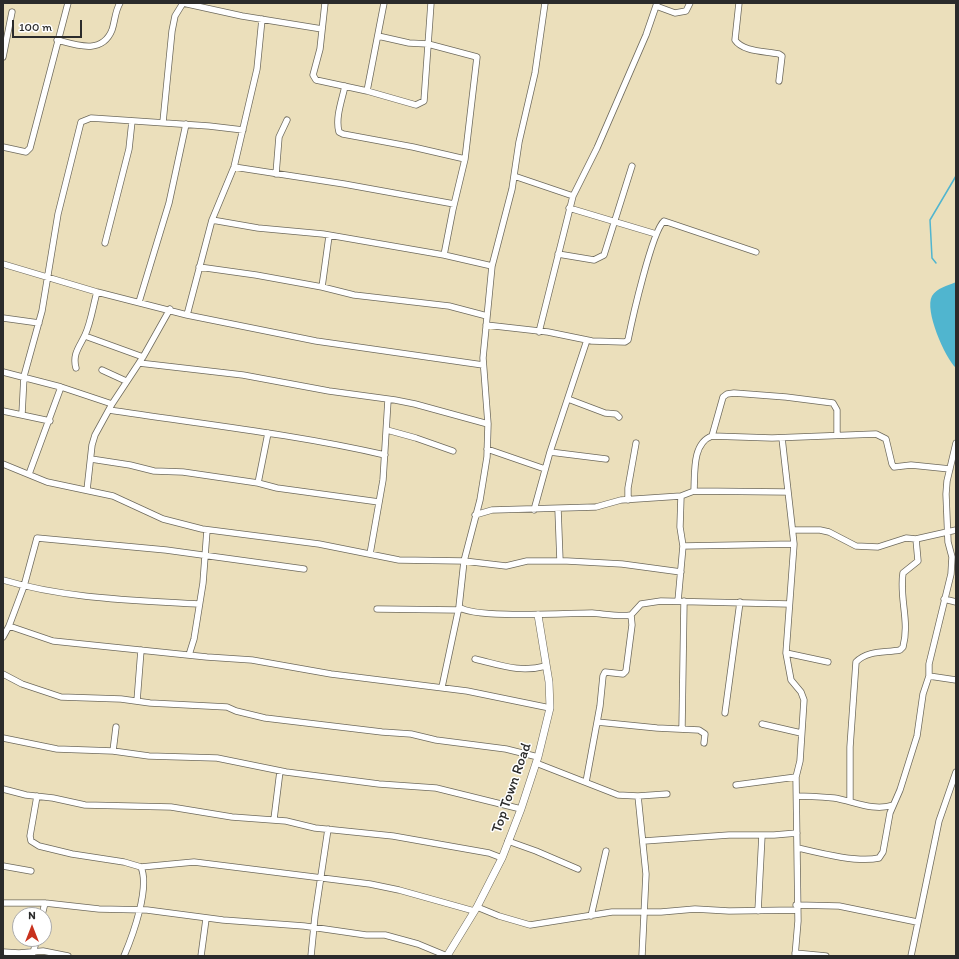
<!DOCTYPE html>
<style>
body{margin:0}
#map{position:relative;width:959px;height:959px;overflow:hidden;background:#ebdfbb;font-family:Itim,sans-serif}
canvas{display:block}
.frame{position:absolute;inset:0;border:4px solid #2b2b2b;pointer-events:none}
.north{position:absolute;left:12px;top:907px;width:40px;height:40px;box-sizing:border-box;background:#fff;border:1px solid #aaa;border-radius:50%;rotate:0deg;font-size:11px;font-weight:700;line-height:16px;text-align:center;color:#2b2b2b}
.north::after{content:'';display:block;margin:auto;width:14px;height:18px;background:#c8321e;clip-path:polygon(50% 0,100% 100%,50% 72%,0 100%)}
.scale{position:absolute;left:12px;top:20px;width:70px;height:18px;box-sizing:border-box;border:2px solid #2b2b2b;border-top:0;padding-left:5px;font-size:12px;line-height:14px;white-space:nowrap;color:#2b2b2b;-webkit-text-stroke:3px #fff;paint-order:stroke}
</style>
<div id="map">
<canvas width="959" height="959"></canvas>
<div class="frame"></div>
<div class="north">N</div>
<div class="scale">100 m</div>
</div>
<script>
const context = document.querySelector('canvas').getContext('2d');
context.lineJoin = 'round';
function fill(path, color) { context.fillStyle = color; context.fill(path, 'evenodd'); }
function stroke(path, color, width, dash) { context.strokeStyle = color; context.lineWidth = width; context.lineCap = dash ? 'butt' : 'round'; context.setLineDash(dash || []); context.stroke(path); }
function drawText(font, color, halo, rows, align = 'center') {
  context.font = font + ' Itim,sans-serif'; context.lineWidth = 3; context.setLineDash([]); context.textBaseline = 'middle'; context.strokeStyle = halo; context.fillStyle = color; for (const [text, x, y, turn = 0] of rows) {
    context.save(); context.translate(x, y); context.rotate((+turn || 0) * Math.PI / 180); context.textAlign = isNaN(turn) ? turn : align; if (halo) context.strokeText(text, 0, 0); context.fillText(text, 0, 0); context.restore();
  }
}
fill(new Path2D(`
 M956,282V368C945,358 924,310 932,296C937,288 947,286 956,282Z`), '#50b5cf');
stroke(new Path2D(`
 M936,263L932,258L930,220L956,176`), '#50b5cf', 1.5);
const street = new Path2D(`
 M183,3L242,16L322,29
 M325,3L320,49L313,75L316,80L367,91L416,105L424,101L431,3
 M545,3L535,73L519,142L512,189L492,266L483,358L488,424L487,457L480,500L464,561L459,607C474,619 568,613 592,613C605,614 619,617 631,615L641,604L661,601L789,604
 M739,3L735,40C743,52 765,51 779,54L782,56L779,81
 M656,6L675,13L686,11L690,3
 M378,36L409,43L428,44L477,57L465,159L453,209L444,255
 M57,40C76,45 102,55 112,30C115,21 115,11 120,3
 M3,57L12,12
 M345,86C342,100 335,118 339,132L343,134L413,147L465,159
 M367,91L384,3
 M163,122L172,31L175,16L183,3
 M3,147L26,152L30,148L68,3
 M234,167L344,184L454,204
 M276,174L279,137L287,120
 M514,176L573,196
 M569,208L656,234
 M212,220L258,228L323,234L444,255L492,266
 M105,243L129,149L132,121
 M558,254L594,260L604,255L632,166
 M3,264L97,292L187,315L212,220L234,167L257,69L262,19
 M199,267L256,275L322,287L354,295L449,306L487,316
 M322,287L329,236
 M139,302L169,203L186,124
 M187,315L316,341L483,365
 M3,318L39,323
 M486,325L548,332L592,341L625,342L628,340C632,320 652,231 664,221L756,252
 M539,332L573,196L597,148L646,35L657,3
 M85,336L143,357
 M139,363L243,375L329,391L395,400L415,404L488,424
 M76,368C72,354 80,346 85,335C91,322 93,306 97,292
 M102,370L126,381
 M3,372L61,387L112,404
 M568,399L605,413L616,414L619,417
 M109,410C201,424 294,434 385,455
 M3,411L50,421
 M22,414L24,376L42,311L58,214L81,122L91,118L106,119L209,126L243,130
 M387,430L416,438L453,451
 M712,436L723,397L727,394L734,393L786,397L833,403L837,410V435
 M782,438L794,544L786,653L791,680L801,692L804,700L800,761L796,777L798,921L795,956
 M487,449L545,469
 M550,452L606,459
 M91,459L130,465L154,471L183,472L258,483L277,488L379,502
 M3,464L47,482L113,496L163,519L202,529L319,544L399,560L464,561L506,566L527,561H567L622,564L681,572
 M29,474L61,387
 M258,483L268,433
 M87,490L92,445L95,435L112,404L143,357L170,309
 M694,491C695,473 692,443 712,436L772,438L876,434L886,439L892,464L894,467L911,465L950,469
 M628,500V488L636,443
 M558,509L560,561
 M534,510L550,452L587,340
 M475,515L492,510L596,507L621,500L681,496L694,491L787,492
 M793,530H820L829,532L856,546L878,547L906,538L916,539L956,530
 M683,546L794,544
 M370,554L383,480L388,400
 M3,580C67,599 133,600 199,604
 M944,599L956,602
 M678,601L683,546L680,527L681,496
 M377,609L459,610
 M9,626L53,641L207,657L252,660L331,674L467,691L550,708
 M3,637L9,626L24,586L37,538L166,550L304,569
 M786,653L828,662
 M189,655L194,639L203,583L207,530
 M475,659C501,665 519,673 546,666
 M3,674L22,684L61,697L121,699L150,703L227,707L236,711L265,718L382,732L411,734L436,740L506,749L538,757
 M929,676L956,680
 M442,687L459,607
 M137,701L141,650
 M725,713L740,602
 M597,722L657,728L699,730L705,734L704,743
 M762,724L801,733
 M682,728L684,601
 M3,738L57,749L113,751L149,756L217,758L286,772L379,784L436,788L521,809
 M113,751L116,727
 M536,763L618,795L638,796L667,794
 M586,782L600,706L603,676L605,672L623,674L626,671L632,625L631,615
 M736,785L796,777
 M3,789L26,795L53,798L85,805L171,807L232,817L286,821L315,828L393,836L489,853L502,858
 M37,796L30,836L31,841L39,846L72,854L124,862L141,867L194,862L370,884L399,890L474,911
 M638,796L646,874L642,956
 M797,796C809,796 822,797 834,798C853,801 874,812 893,805
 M850,801V747L856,662C868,650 885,653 900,650L903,647C910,621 899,598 903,573L918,561L916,539
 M274,819L280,771
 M508,841L536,851L578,869
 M644,841L729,835H774L797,833
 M798,848C819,853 858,863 879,858L883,852L890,813L900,790L917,736L923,694L929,676V664L951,574L952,557L948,542L946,494L947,481L956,443
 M3,866L31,871
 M3,903H45L99,909L147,910L223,920L304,926L366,935H385L418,944L447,956
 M796,905L839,906L917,922
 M477,907L499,916L530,925L612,912H661L695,909L729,911L797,910
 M758,911L762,835
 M42,915L45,903
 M591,916L606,851
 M3,952L19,953L43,951L68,956
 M795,953L826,956
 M32,956L37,939
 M124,956C133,935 150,888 141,867
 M201,956L206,919
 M311,956L315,916L328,829
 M911,956L939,821L956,772`);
const secondary = new Path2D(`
 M447,956L477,907L502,858L521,809L538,757L550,708L549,682L538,615`);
stroke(street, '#6e6a5d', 7);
stroke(secondary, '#6e6a5d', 8);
stroke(street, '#fff', 5.5);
stroke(secondary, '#fff', 7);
drawText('15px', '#2b2b2b', '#fff', [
 ["Top Town Road",512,788,-71]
]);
</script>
